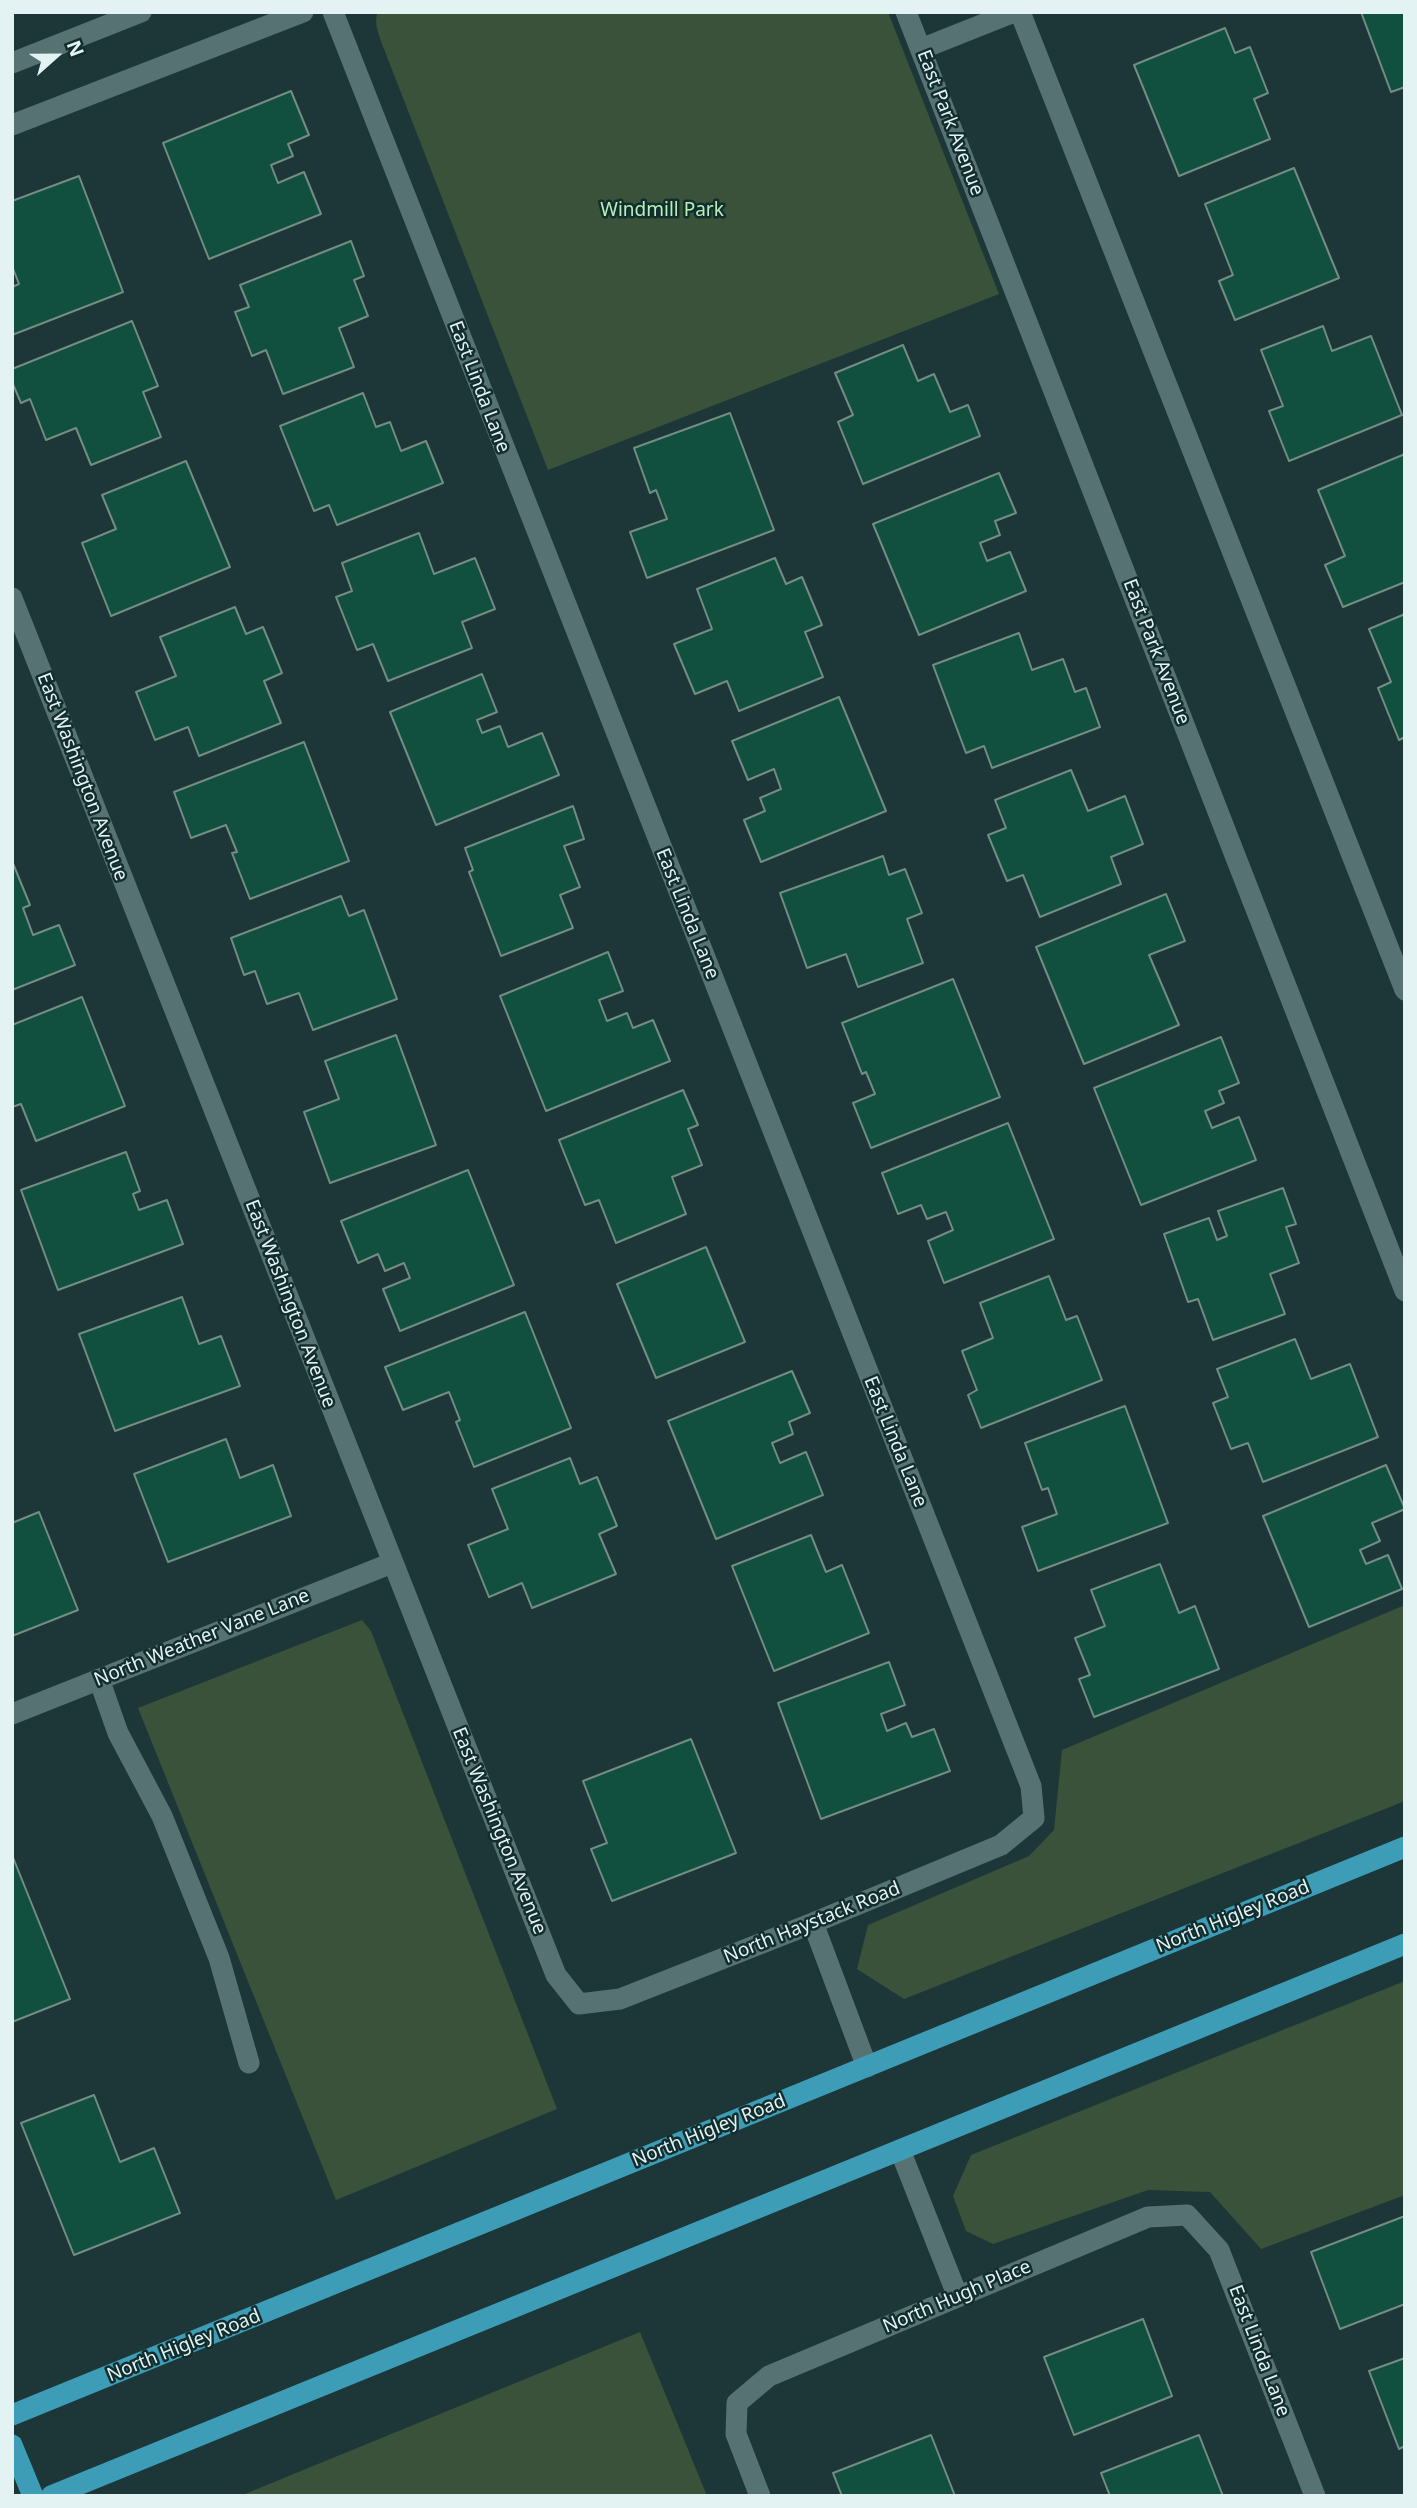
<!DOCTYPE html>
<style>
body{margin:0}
#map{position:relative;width:1417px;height:2508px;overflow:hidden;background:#1d3738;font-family:"Noto Sans",sans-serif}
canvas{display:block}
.frame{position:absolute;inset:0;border:14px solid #e3f2f2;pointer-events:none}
.north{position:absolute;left:21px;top:21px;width:70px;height:70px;-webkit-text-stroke:5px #122d2e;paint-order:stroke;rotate:69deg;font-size:19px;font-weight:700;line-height:28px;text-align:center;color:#e3f2f2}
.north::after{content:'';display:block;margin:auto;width:24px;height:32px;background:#e3f2f2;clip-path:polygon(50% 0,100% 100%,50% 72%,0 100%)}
</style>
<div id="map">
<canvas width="1417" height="2508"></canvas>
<div class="frame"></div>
<div class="north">N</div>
</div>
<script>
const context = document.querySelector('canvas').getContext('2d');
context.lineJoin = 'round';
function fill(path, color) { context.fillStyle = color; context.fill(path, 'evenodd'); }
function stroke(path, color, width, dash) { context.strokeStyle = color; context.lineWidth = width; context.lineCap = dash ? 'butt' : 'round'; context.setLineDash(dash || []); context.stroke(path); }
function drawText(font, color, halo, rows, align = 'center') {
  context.font = font + ' "Noto Sans",sans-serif'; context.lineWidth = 5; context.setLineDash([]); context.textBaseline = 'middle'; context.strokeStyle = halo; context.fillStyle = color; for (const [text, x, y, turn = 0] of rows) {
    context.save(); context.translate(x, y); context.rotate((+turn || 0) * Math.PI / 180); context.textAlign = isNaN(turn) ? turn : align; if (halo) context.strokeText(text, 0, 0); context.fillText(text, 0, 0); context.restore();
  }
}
fill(new Path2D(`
 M378,12H888L999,294L548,470L382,44C379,34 373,22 378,12Z
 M1405,1605V1801L904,1999L857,1969L868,1925L1029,1856L1054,1830L1062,1750Z
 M362,1620L371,1631L557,2109L336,2200L138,1708Z
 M1405,1981V2195L1261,2249L1210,2192L1148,2190L993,2244L966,2231L953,2196L971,2155Z
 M640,2332L707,2496H240Z`), '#3b523a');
const building = new Path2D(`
 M1361,12H1405V87L1391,92Z
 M1225,28L1235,53L1250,47L1268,93L1254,99L1270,139L1179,176L1134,65Z
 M291,91L309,135L288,144L293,156L271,165L278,183L304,172L321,214L209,259L163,143Z
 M1294,168L1339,278L1235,320L1219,281L1233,275L1205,204Z
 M79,176L123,292L12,335V287L19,284L12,266V201Z
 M351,241L364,276L354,280L368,316L339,328L354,367L283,394L266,350L252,356L235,312L249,307L240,285Z
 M132,321L158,386L143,392L161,437L91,465L76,428L46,440L30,399L21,403L12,382V369Z
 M1323,326L1332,351L1371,336L1402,415L1289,461L1269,411L1283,406L1261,350Z
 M903,345L918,381L934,374L950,412L968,405L980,436L863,484L838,422L853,415L835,373Z
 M363,393L376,427L390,422L401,451L426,441L443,483L337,525L329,505L314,511L280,426Z
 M730,413L774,530L647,578L630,532L667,519L656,490L650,493L634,448Z
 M1405,454V582L1343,607L1325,565L1345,556L1318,490Z
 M186,461L230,567L111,616L82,543L116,529L102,495Z
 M999,473L1016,513L995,521L1000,535L980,543L987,561L1010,552L1026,591L919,635L873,524Z
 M419,533L434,574L475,558L495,609L462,622L472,648L388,681L373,644L357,650L336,597L352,591L342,563Z
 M775,558L786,584L802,577L822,625L805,632L823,677L739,711L727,681L695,694L674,644L712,629L697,589Z
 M235,607L246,634L263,627L282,673L264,681L281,723L199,756L188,727L155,740L136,692L176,676L160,637Z
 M1405,614V737L1399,740L1378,688L1391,682L1369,629Z
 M1019,633L1032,670L1063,659L1075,692L1086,688L1100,727L992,768L984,746L966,753L933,665Z
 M482,674L497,712L477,720L482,733L500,726L508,747L542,733L559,775L436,825L390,712Z
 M839,697L886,811L761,862L744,820L765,811L760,798L781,789L774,769L748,780L732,741Z
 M304,742L349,861L250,899L232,853L237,852L226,825L191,838L174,792Z
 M1071,770L1088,811L1125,796L1143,844L1111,857L1121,884L1040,917L1023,875L1007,881L988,835L1006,828L995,800Z
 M573,806L584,839L564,846L580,887L560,895L573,928L501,956L469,872L473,870L465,848Z
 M883,856L889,875L905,869L922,913L907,919L923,963L858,987L846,954L807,968L780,893Z
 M12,861L30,905L23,908L33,935L59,925L75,965L12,990Z
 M1166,894L1185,941L1149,955L1179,1025L1084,1064L1036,947Z
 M341,896L349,916L364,910L397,999L313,1030L299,993L267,1004L255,971L244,975L231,938Z
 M608,952L623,991L599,1000L607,1021L627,1013L633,1028L653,1020L670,1061L546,1111L500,996Z
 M953,979L1000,1097L871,1148L853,1103L875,1094L866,1072L862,1074L842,1023Z
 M82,997L125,1106L36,1141L21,1104L12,1107V1025Z
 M396,1035L436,1145L330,1183L304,1112L339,1099L325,1061Z
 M1221,1037L1239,1083L1219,1091L1224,1103L1205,1111L1212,1128L1239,1117L1256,1160L1141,1205L1094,1088Z
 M683,1090L698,1125L688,1129L702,1165L672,1177L686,1214L616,1243L599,1200L585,1205L559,1140Z
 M1008,1123L1054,1239L944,1283L928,1241L953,1230L946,1212L927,1219L921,1205L898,1214L882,1173Z
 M126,1152L140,1191L133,1194L139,1210L167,1200L183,1244L58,1290L21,1190Z
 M468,1170L514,1285L400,1331L383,1289L410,1278L404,1263L385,1271L378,1254L358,1263L341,1221Z
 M1283,1188L1296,1224L1286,1227L1299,1263L1270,1274L1285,1314L1213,1340L1198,1299L1188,1302L1164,1234L1209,1218L1217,1240L1227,1236L1218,1211Z
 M706,1247L745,1342L656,1378L617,1284Z
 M1049,1276L1066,1320L1077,1316L1102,1380L981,1428L968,1395L977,1390L962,1351L993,1338L980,1303Z
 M182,1297L199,1344L221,1336L240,1386L115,1431L79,1334Z
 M525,1312L571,1428L474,1467L456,1422L460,1420L449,1392L403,1410L385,1367Z
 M1295,1339L1311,1379L1350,1364L1378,1437L1263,1482L1248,1443L1231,1449L1213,1403L1228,1397L1217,1369Z
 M792,1371L810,1413L789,1422L793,1434L772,1443L780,1463L806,1452L823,1495L716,1539L668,1421Z
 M1125,1406L1168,1523L1038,1571L1022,1527L1057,1514L1048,1488L1042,1490L1025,1443Z
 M226,1439L240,1478L273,1465L291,1516L168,1562L134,1474Z
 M570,1458L580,1484L597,1477L617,1526L599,1534L616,1574L532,1608L522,1583L489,1597L468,1545L508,1529L492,1489Z
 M1386,1465L1405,1509L1372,1523L1380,1541L1360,1550L1366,1564L1388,1555L1402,1589L1309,1627L1263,1516Z
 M39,1512L78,1610L12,1636V1523Z
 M811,1535L826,1572L842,1565L869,1633L774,1671L732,1566Z
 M1160,1564L1179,1613L1195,1606L1219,1669L1094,1717L1079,1679L1090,1675L1075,1638L1105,1626L1091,1590Z
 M889,1662L905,1705L881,1714L887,1731L906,1723L912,1737L934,1729L950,1771L821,1819L778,1703Z
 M691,1739L736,1853L612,1901L591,1849L607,1843L583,1781Z
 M12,1855L70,1999L12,2022Z
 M94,2095L120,2162L154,2148L180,2213L74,2255L21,2123Z
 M1405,2216V2304L1340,2329L1311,2252Z
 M1143,2319L1172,2396L1074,2435L1044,2357Z
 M1405,2358V2446L1399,2449L1369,2371Z
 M931,2435L955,2496H842L833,2473Z
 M1199,2435L1223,2496H1110L1101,2473Z`);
fill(building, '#114f3e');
stroke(building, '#738d83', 2);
stroke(new Path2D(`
 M906,12L1405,1291
 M1020,12L1405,990
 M921,49L1014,12
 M12,63L141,12
 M12,125L303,12
 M12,598L556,1975L579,2004L620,1999L813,1923L1001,1845L1034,1818L1031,1786L333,12
 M99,1679L118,1733L162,1816L219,1958L249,2063
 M12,1714L392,1563
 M813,1923L867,2067
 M900,2150L958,2297
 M760,2496L736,2434L737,2403L769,2376L1148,2217L1187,2215L1219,2250L1315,2496`), '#567272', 21);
stroke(new Path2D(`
 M12,2415L1405,1847
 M12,2445L33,2496
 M51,2496L1405,1944`), '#3d9db6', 21);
drawText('19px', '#e3f2f2', '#122d2e', [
 ["East Park Avenue",950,123,69],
 ["East Linda Lane",479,387,69],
 ["East Park Avenue",1156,652,69],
 ["East Washington Avenue",82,777,69],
 ["East Linda Lane",687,914,68],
 ["East Washington Avenue",290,1304,69],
 ["East Linda Lane",895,1442,68],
 ["North Weather Vane Lane",202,1638,-22],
 ["East Washington Avenue",499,1831,68],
 ["North Higley Road",1233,1917,-22],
 ["North Haystack Road",812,1923,-22],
 ["North Higley Road",709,2131,-22],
 ["North Hugh Place",957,2297,-23],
 ["North Higley Road",184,2346,-22],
 ["East Linda Lane",1259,2351,69]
]);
drawText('19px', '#b8f0b5', '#122d2e', [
 ["Windmill Park",662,211]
]);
</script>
